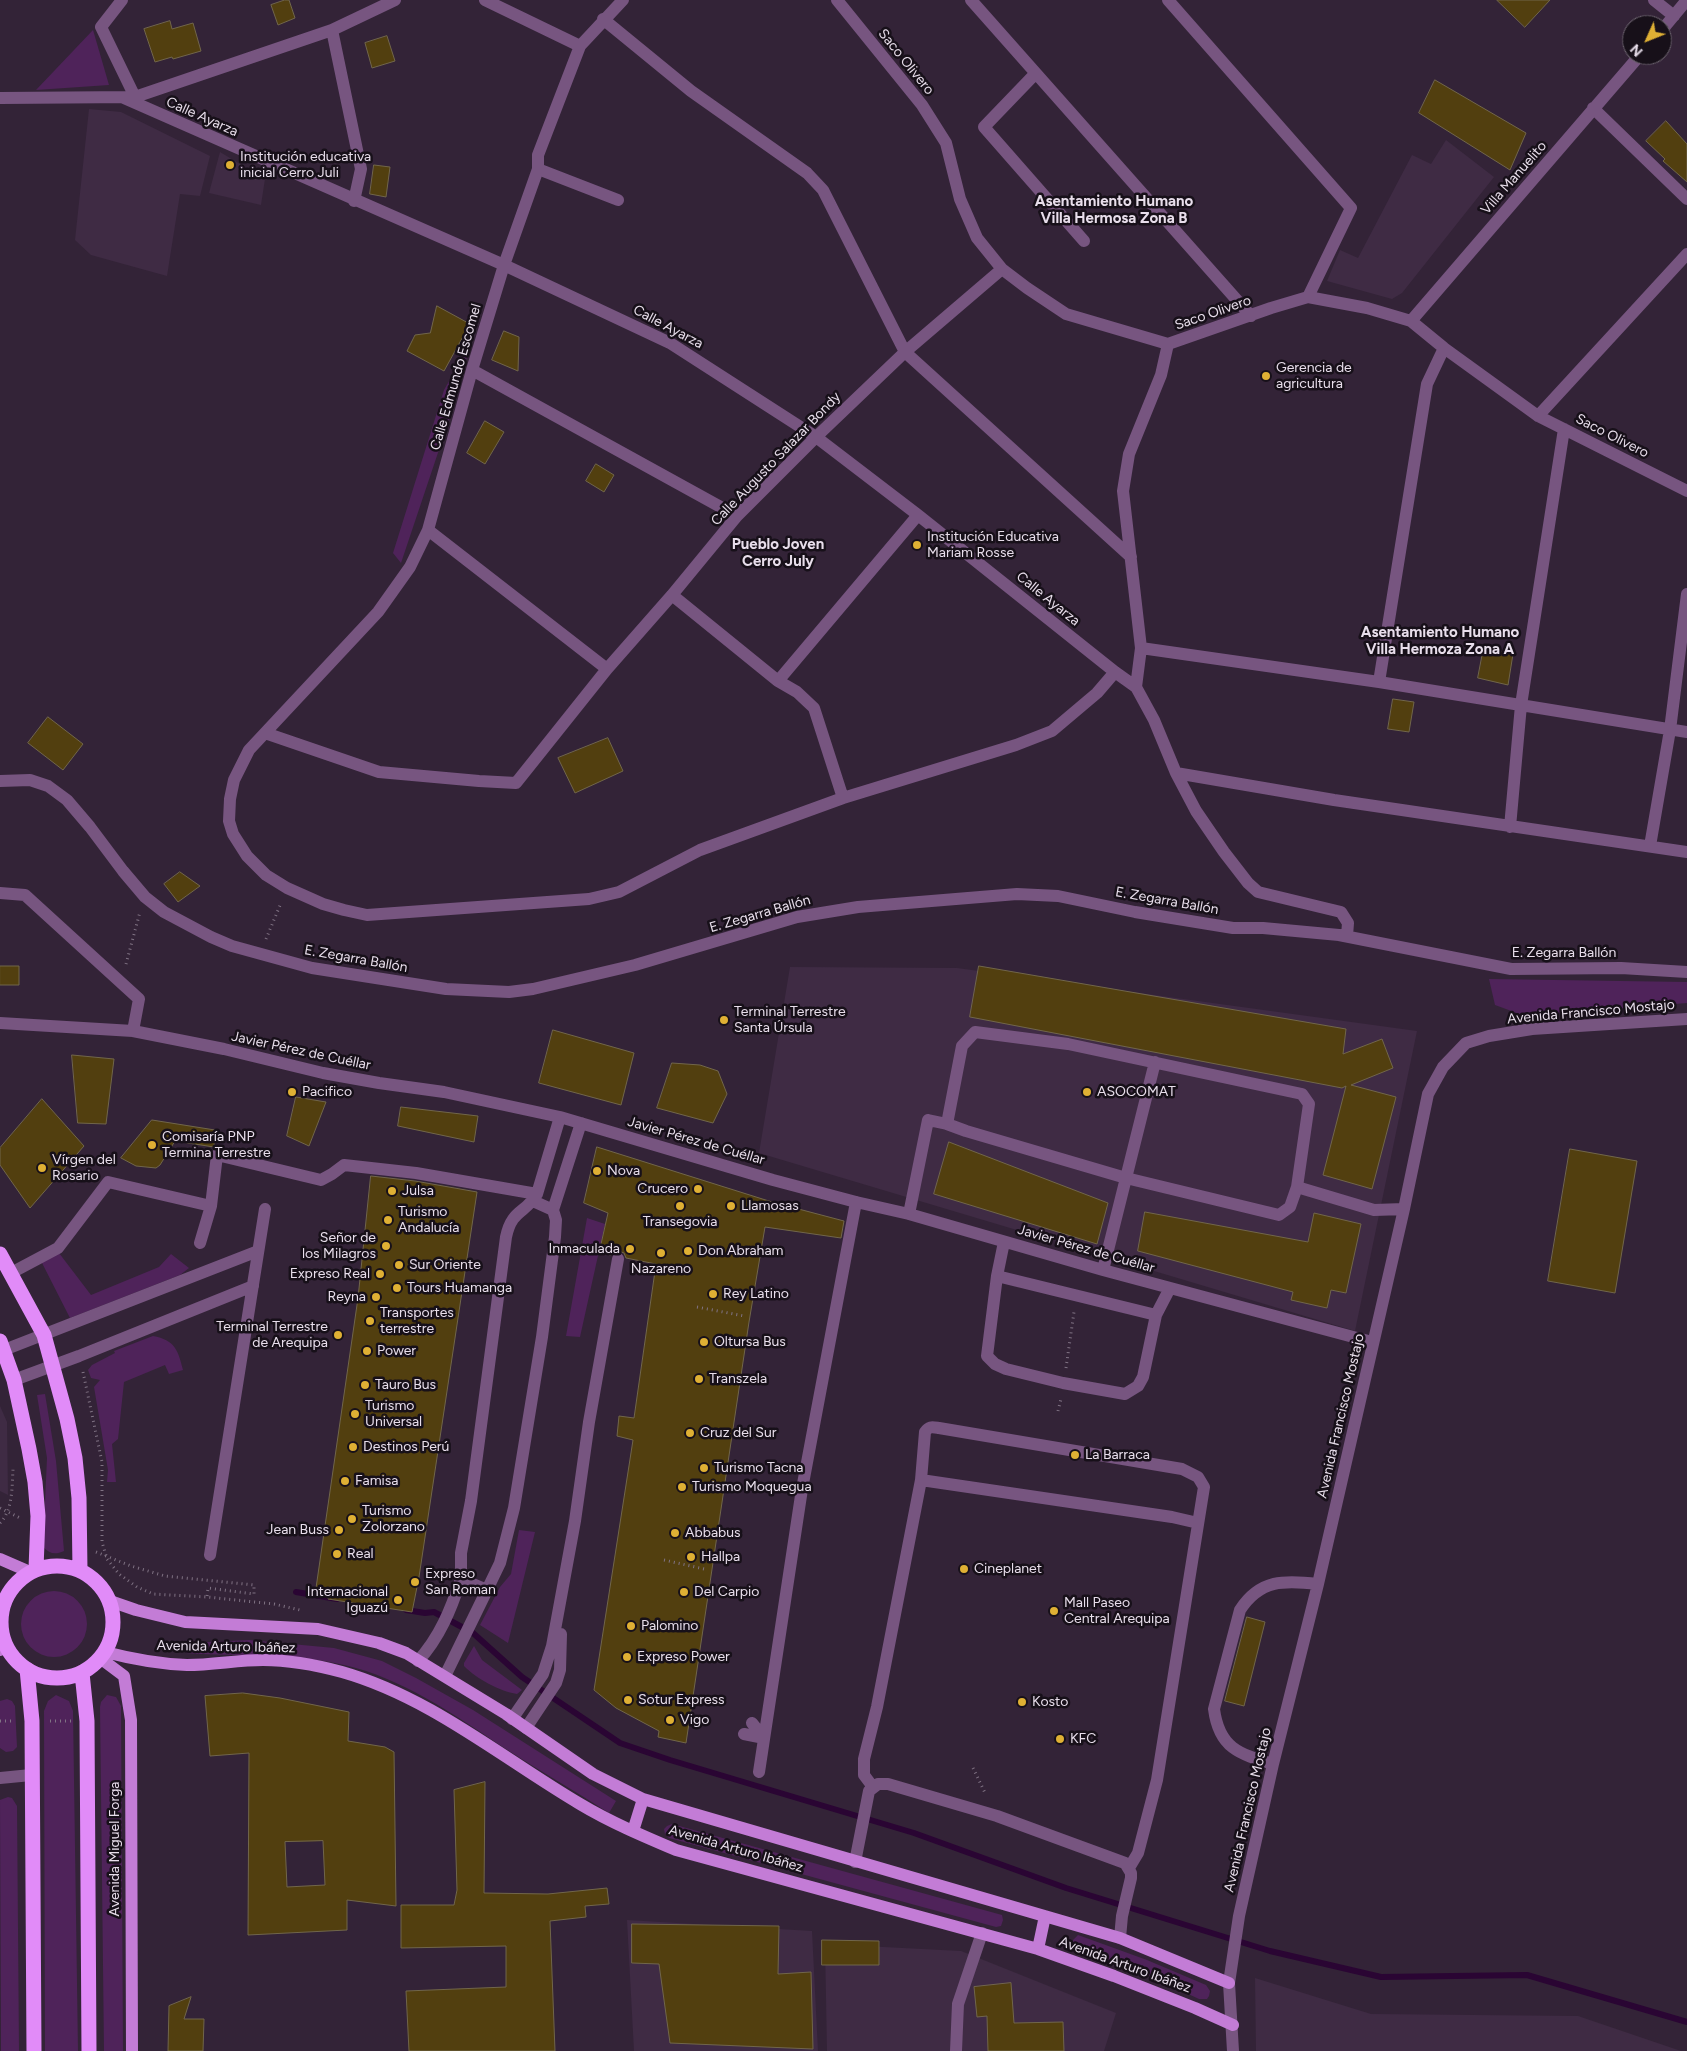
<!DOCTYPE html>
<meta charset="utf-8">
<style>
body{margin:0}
#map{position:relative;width:1687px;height:2051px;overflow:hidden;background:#332337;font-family:Figtree,sans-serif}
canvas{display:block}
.north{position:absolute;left:1622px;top:15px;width:50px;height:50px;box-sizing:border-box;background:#171019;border:1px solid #6b626d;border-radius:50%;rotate:226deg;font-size:14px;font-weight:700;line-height:20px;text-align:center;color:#e8deeb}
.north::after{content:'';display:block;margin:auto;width:18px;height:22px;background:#dfb034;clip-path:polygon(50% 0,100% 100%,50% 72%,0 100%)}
</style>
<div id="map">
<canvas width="1687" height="2051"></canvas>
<div class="north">N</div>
</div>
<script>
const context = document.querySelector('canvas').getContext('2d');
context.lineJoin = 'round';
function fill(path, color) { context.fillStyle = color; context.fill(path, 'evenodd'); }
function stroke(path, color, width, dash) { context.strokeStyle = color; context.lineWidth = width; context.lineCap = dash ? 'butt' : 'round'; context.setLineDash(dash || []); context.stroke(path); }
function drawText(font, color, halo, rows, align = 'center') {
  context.font = font + ' Figtree,sans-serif'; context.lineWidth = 5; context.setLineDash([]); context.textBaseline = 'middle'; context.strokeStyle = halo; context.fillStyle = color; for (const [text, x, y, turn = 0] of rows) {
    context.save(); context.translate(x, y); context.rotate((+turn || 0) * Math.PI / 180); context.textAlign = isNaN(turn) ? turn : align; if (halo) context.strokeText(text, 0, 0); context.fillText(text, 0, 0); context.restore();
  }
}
fill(new Path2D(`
 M89,109L121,112L210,156L200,196L180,194L167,276L91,255L75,240Z
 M1446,140L1494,177L1402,293L1392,299L1327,281L1340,250L1358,258L1412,155L1431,164Z
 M220,152L265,179L261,205L209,193Z
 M790,967L957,968L1417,1031L1355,1331L759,1153Z
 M0,1406L7,1422L8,1495L0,1491Z
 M627,1920L812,1931L818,2051H634Z
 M825,1944L961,1951L1116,2013L1104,2051H827Z
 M1255,1978L1371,2014L1578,2016L1681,2051H1256Z`), '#3f2b44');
fill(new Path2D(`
 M93,30L109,85L36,90Z
 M470,345L455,402L401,563L393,553L444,390Z
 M1489,979L1687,982V1003L1525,1016L1495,1005Z
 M587,1218L605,1224L580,1337L566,1336Z
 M59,1253L91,1295L159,1267L171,1254L189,1268L180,1275L70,1318L41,1261Z
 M153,1336C175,1340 178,1350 183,1370L169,1374L165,1365L124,1382L118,1439L112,1444L116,1482H107L108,1470L94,1387L100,1380L91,1378L88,1370L92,1365L115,1353L114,1351Z
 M45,1394L56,1461L64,1551C55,1555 50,1554 43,1547L47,1458L37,1395Z
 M519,1530L535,1532L508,1643L480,1625L500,1587L511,1574Z
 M21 1624a33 33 0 1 1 66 0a33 33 0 1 1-66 0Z
 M249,1640L334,1648L382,1661L416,1678L473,1710L616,1801L609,1813C575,1791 540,1771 506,1749C459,1718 410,1683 356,1668C298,1652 244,1657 186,1653L188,1643Z
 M474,1646L482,1660L522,1690L517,1694C499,1691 477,1679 464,1666V1663Z
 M56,1695L69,1701L73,1711L78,2051H45L44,1711L48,1701Z
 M107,1695L116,1697L121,1706L123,2051H104L100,1707L101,1702Z
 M7,1699L12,1701L15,1706L17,1747L13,1751L6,1752L0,1748V1701Z
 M8,1797L12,1798L17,1806L19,2051H1L0,1800Z
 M672,1824L1002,1915L1003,1920L1001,1926L996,1927L669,1838L665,1834L664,1829L667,1826Z
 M1078,1935L1147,1960L1206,1985L1210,1991L1209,1996L1207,1999H1199L1141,1972L1077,1948L1073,1943V1940Z`), '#4f235a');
stroke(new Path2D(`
 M296,1592L337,1599
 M406,1610L425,1613L434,1612L473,1633L522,1677L620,1743L670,1760L914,1833L1066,1888L1270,1951L1381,1977L1527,1975L1687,2022`), '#2a0533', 6);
const building = new Path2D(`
 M285,0H289L295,18L278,25L271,5Z
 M1497,0H1550L1525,27Z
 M170,21L172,29L193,23L201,51L173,59L172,57L155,62L144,29Z
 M387,36L395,61L372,68L365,43Z
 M1435,80L1526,133L1510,170L1419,113Z
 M1666,121L1687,144V182L1663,161L1665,159L1646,141Z
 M374,165L390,167L386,197L370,194Z
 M437,306L470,324L444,371L407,351L415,335L430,333Z
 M504,331L519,337L518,371L492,360Z
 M485,421L504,432L485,464L467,453Z
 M596,464L614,475L604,492L586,481Z
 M1484,647L1513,654L1508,685L1478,678Z
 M1393,699L1414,702L1409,732L1388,729Z
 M48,717L83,744L63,770L28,743Z
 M608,738L623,771L575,793L558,758Z
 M180,872L200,886L178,902L164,884Z
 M0,966H19V985H0Z
 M979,966L1346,1029L1343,1054L1382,1039L1393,1068L1351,1085L1396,1097L1372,1189L1323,1175L1346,1086L1342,1088L970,1017Z
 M553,1030L634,1053L621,1105L539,1083Z
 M72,1055L114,1059L106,1124L78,1123Z
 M672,1063L700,1065L718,1071L727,1094L713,1123L657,1108Z
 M296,1097L326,1102L309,1146L287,1136Z
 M42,1099L84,1146L30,1208L0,1165V1148Z
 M401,1107L478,1116L474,1142L398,1126Z
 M152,1120L215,1130L214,1147L175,1141L160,1165L156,1168L136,1166L121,1158Z
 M949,1142L1108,1203L1097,1244L934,1194Z
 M597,1147L772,1202L844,1221L841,1238L765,1227L749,1322L686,1743L658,1737L659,1731L616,1708L594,1690L633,1440L617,1436L619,1416L634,1418L656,1264L626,1258L624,1253L619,1251L611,1255L599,1253L608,1213L584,1203Z
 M1570,1149L1637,1161L1615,1293L1548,1281Z
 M371,1176L415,1181L477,1192L419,1577L412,1612L328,1599L330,1590L316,1588L358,1298Z
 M1145,1212L1308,1242L1314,1213L1361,1224L1346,1293L1331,1290L1327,1308L1291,1300L1293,1292L1138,1251Z
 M1247,1617L1265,1622L1244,1706L1225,1701Z
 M243,1693L280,1698L349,1712L348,1741L385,1747L394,1752L396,1906L347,1900V1930L248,1935L249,1753L210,1756L205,1696ZM323,1841L325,1885L287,1887L285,1842Z
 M485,1782L484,1893L548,1894L607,1888L609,1904L585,1906L586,1917L550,1921L555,2051H409L406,1991L506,1987V1946L401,1948V1905H454L457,1890L454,1790Z
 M632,1924L779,1926L778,1974L811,1972L813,2049L670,2043L659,1964L632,1963Z
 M822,1940L879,1941V1965H822Z
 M1011,1983L1014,2023L1063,2022L1064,2051H988L987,2016L977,2017L974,1987Z
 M191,1997L184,2019H204L203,2051H168L169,2006Z`);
fill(building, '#523f0f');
stroke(building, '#71664b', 1);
stroke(new Path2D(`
 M266,939L281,903
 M126,964L140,912
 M697,1307L744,1316
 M1066,1368L1074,1312
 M83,1372L102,1462V1542L107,1559L119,1574L137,1587L153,1594L207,1597L274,1604L300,1610
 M1058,1411L1061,1399
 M0,1508L20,1518
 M0,1523C13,1510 12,1486 13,1469
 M96,1552L131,1566L165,1576L254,1585V1594L208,1588L207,1597
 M664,1560L704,1569
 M357,1606V1604
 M0,1721H14
 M50,1721H71
 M973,1768L986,1795`), '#807384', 3, [1, 4]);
stroke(new Path2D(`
 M122,0L101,27L135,97
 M485,0L580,46
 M623,0L580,46L538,155V169L504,265L472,370L428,530L410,567L378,612L249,750L234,780L230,799L229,821L233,834L247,856L266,875L287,888L323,904L344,910L367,915L589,899L619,892L700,850L843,798L1016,745L1052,731L1097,693L1115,672
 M837,0L922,105L946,143L960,199L977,238L1002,269L1027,288L1066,314L1168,344L1271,308L1308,297L1367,308L1411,321L1444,348L1538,416L1687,491
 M971,0L1251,316
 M1168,0L1351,208L1308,297
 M1654,0L1674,16
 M603,19L691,91L807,173L823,190L905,352L1131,557
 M332,30L361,169L354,201
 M1662,30L1687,0
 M1035,74L984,127L1084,241
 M0,98L135,97L332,30L395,0
 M124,98L504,265L670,343L816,437L918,515L1115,672L1136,687
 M1593,108L1687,199
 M538,169L618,200
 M1411,321L1640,55
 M1168,344L1161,375L1129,454L1123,491L1141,648L1136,687L1154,720L1176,773L1196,811L1224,852L1248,883L1258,892L1341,912L1348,923L1347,936
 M472,370L737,516
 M1538,416L1687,254
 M428,530L607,669
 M672,595L778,681L797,692L814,708L843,798
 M1141,648L1379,682L1687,732
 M778,681L918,515
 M1379,682L1427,384L1444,348
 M265,733L379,772L479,781L516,783L607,669L672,595L737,516L816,437L905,352L1002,269
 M1176,773L1334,800L1687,852
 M0,781L30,780L48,786L67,800L90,827L123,871L145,897L164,912L211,937L232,946L312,968L446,989L509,992L533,989L635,965L797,917L858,907L1017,894L1058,896L1135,912L1233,928H1263L1339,935L1511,969L1621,968L1687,972
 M1510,827L1521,705L1564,429
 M1650,846L1670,730L1687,594
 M0,893L25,895L139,999L133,1031
 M0,1023L133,1031L224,1049L323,1073L379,1083L444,1092L560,1117L773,1180L856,1202L909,1214L1103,1270L1372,1342
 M1297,1187L1374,1210L1404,1209
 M533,1201L553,1210L556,1220L555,1237L542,1337L514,1508L500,1563L487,1590L461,1579V1553L471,1501L506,1237C512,1209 525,1214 537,1194L560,1117
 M553,1210L581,1123
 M909,1214L928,1120L947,1124L962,1046L975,1032L1068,1044L1302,1094L1309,1104L1297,1187L1290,1207L1279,1215L1126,1178L966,1131L947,1124
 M1004,1242L997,1276L1156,1315L1170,1288
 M200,1243L211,1206
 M1103,1270L1155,1062
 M11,1273L58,1248L108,1182L211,1206L217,1155L321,1180L332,1174L344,1165L416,1173L537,1194
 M997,1276L987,1356L995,1364L1006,1369L1063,1383L1125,1394L1138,1386L1143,1377L1156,1315
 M4,1350L258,1251
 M14,1380L79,1356L253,1286
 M921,1480L1172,1517L1198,1523
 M210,1555L265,1209
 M418,1661C440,1637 451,1609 461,1579
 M445,1676L487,1590
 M512,1719L543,1674L552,1646L575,1521L589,1422L618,1259
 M752,1723L764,1738
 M526,1728L556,1683L560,1670L561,1634
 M744,1734L764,1738
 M1273,1764C1239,1754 1219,1748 1214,1709L1240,1610C1260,1579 1285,1580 1318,1584
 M759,1772L802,1489L856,1202
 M0,1778L31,1775
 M873,1787L864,1775V1759L877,1707L921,1480L925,1432C929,1426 932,1427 939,1428L1182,1469L1198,1477L1204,1487L1157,1780L1138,1853L1129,1868
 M855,1862L869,1791L878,1784H888L997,1816L1125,1863L1131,1873V1878L1122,1916L1120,1938
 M956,2051L958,2004L982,1933
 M1233,2051L1229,1983L1239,1916L1273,1764L1318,1584L1404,1209L1428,1094L1443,1067L1466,1043L1489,1036L1532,1029L1687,1019`), '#775580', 12);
stroke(new Path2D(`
 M0,1559L30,1572
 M110,1601L136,1610L185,1622L318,1629L379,1643L406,1653L506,1714L593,1774L643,1799L1120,1938L1229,1983
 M0,1618L1,1620
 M0,1650L5,1641
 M105,1652C132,1659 159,1664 187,1665C213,1665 238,1660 263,1660C290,1660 316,1665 342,1672C430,1697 502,1758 580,1804C610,1822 643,1836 676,1850L1038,1949L1114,1976L1195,2008L1233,2025
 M100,1658L124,1676L131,1720L132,2051
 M633,1831L643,1799
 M1038,1949L1045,1916`), '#c37cd6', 12);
stroke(new Path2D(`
 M0,1254L44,1335L67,1419L75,1458L79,1498L80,1570
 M0,1341L14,1380L29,1449L35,1482L38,1516L36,1569
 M1 1622a56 56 0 1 1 112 0a56 56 0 1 1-112 0Z
 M27,1669L32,1721L34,2051
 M82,1673L87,1721L89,2051`), '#e18bf8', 15);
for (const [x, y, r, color] of [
 [230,165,5,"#dfb034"],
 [1266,376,5,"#dfb034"],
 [917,545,5,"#dfb034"],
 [724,1020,5,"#dfb034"],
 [292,1092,5,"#dfb034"],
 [1087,1092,5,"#dfb034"],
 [152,1145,5,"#dfb034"],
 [42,1168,5,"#dfb034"],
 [597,1171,5,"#dfb034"],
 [698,1189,5,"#dfb034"],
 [392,1191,5,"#dfb034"],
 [680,1206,5,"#dfb034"],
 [731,1206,5,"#dfb034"],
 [388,1220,5,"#dfb034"],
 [386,1246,5,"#dfb034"],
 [630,1249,5,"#dfb034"],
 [688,1251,5,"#dfb034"],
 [661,1253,5,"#dfb034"],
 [399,1265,5,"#dfb034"],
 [380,1274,5,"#dfb034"],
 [397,1288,5,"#dfb034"],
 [713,1294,5,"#dfb034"],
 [376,1297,5,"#dfb034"],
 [370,1321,5,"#dfb034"],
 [338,1335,5,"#dfb034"],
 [704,1342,5,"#dfb034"],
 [367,1351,5,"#dfb034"],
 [699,1379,5,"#dfb034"],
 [365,1385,5,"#dfb034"],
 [355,1414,5,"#dfb034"],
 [690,1433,5,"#dfb034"],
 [353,1447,5,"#dfb034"],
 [1075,1455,5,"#dfb034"],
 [704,1468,5,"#dfb034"],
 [345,1481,5,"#dfb034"],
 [682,1487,5,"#dfb034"],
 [352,1519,5,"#dfb034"],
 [339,1530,5,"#dfb034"],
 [675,1533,5,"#dfb034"],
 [337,1554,5,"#dfb034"],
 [691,1557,5,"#dfb034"],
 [964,1569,5,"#dfb034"],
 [415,1582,5,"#dfb034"],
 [684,1592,5,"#dfb034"],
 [398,1600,5,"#dfb034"],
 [1054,1611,5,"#dfb034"],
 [631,1626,5,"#dfb034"],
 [627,1657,5,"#dfb034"],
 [628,1700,5,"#dfb034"],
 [1022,1702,5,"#dfb034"],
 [670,1720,5,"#dfb034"],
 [1060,1739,5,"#dfb034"]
]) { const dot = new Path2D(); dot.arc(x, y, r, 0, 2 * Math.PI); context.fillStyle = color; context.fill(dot); stroke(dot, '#171019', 2); }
drawText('14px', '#e8deeb', '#171019', [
 ["Saco Olivero",906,62,51],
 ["Calle Ayarza",202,117,24],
 ["Villa Manuelito",1514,178,-49],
 ["Saco Olivero",1213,313,-19],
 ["Calle Ayarza",668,327,28],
 ["Calle Edmundo Escomel",456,377,-74],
 ["Saco Olivero",1612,436,27],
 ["Calle Augusto Salazar Bondy",776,459,-46],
 ["Calle Ayarza",1048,599,39],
 ["E. Zegarra Ballón",1167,901,10],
 ["E. Zegarra Ballón",760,914,-16],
 ["E. Zegarra Ballón",1564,953],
 ["E. Zegarra Ballón",356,959,10],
 ["Avenida Francisco Mostajo",1591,1012,-5],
 ["Javier Pérez de Cuéllar",301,1051,12],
 ["Javier Pérez de Cuéllar",696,1141,16],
 ["Javier Pérez de Cuéllar",1086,1249,16],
 ["Avenida Francisco Mostajo",1341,1416,-77],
 ["Avenida Arturo Ibáñez",226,1647,1],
 ["Avenida Francisco Mostajo",1248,1810,-77],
 ["Avenida Miguel Forga",115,1849,-90],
 ["Avenida Arturo Ibáñez",736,1849,16],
 ["Avenida Arturo Ibáñez",1125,1965,20]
]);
drawText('14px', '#e8deeb', '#171019', [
 ["Institución educativa",240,157],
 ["inicial Cerro Juli",240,173],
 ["Gerencia de",1276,368],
 ["agricultura",1276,384],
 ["Institución Educativa",927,537],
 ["Mariam Rosse",927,553],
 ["Terminal Terrestre",734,1012],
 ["Santa Úrsula",734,1028],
 ["Pacifico",302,1092],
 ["ASOCOMAT",1097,1092],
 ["Comisaría PNP",162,1137],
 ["Termina Terrestre",162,1153],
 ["Vírgen del",52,1160],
 ["Rosario",52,1176],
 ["Nova",607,1171],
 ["Crucero",688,1189,"right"],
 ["Julsa",402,1191],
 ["Llamosas",741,1206],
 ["Turismo",398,1212],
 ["Andalucía",398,1228],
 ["Transegovia",680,1222,"center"],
 ["Señor de",376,1238,"right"],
 ["los Milagros",376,1254,"right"],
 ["Inmaculada",620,1249,"right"],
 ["Don Abraham",698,1251],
 ["Sur Oriente",409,1265],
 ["Nazareno",661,1269,"center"],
 ["Expreso Real",370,1274,"right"],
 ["Tours Huamanga",407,1288],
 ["Rey Latino",723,1294],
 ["Reyna",366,1297,"right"],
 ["Transportes",380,1313],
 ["terrestre",380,1329],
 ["Terminal Terrestre",328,1327,"right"],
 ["de Arequipa",328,1343,"right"],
 ["Oltursa Bus",714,1342],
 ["Power",377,1351],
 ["Transzela",709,1379],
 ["Tauro Bus",375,1385],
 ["Turismo",365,1406],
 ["Universal",365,1422],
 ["Cruz del Sur",700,1433],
 ["Destinos Perú",363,1447],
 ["La Barraca",1085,1455],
 ["Turismo Tacna",714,1468],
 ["Famisa",355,1481],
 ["Turismo Moquegua",692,1487],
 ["Turismo",362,1511],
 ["Zolorzano",362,1527],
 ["Jean Buss",329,1530,"right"],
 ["Abbabus",685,1533],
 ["Real",347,1554],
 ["Hallpa",701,1557],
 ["Cineplanet",974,1569],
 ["Expreso",425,1574],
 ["San Roman",425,1590],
 ["Internacional",388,1592,"right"],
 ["Iguazú",388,1608,"right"],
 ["Del Carpio",694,1592],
 ["Mall Paseo",1064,1603],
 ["Central Arequipa",1064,1619],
 ["Palomino",641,1626],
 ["Expreso Power",637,1657],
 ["Sotur Express",638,1700],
 ["Kosto",1032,1702],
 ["Vigo",680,1720],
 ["KFC",1070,1739]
], 'left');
drawText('bold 15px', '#e8deeb', '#171019', [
 ["Asentamiento Humano",1114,202],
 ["Villa Hermosa Zona B",1114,219],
 ["Pueblo Joven",778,545],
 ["Cerro July",778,562],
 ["Asentamiento Humano",1440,633],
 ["Villa Hermoza Zona A",1440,650]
]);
</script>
